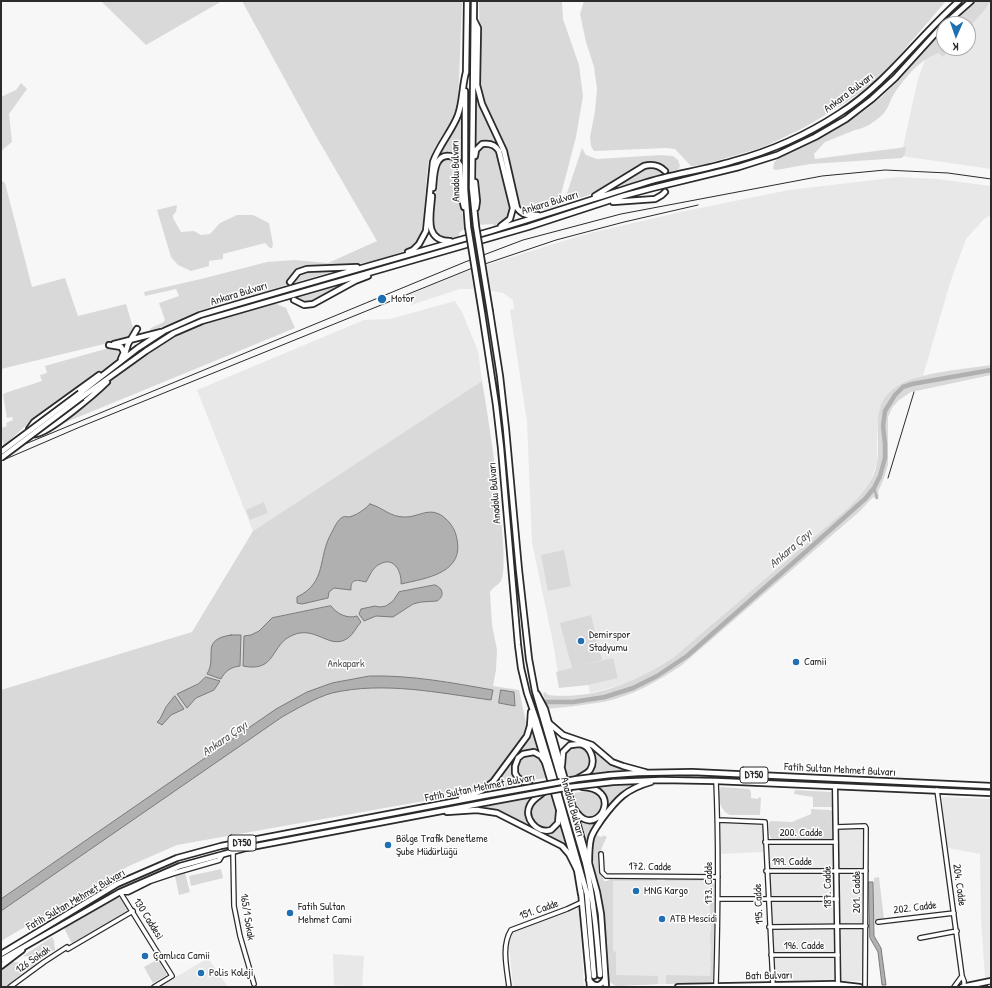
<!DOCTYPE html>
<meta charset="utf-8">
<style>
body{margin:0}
#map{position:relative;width:992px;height:988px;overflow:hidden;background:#f7f7f7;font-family:"Patrick Hand",sans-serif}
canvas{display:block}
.frame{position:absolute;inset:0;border:2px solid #2b2b2b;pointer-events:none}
.north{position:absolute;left:936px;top:16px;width:40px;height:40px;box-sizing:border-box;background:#fff;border:1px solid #aaa;border-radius:50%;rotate:182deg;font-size:11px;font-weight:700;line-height:16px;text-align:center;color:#2b2b2b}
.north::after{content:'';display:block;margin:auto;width:14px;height:18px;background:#1f6fb2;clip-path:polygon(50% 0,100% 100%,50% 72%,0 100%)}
</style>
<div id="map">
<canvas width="992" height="988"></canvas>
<div class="frame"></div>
<div class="north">K</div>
</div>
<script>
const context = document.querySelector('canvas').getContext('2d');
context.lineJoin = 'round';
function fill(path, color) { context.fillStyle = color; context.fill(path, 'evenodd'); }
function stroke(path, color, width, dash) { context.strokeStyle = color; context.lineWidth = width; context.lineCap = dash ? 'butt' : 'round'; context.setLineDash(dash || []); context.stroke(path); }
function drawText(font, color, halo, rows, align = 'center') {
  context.font = font + ' "Patrick Hand",sans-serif'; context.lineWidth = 3; context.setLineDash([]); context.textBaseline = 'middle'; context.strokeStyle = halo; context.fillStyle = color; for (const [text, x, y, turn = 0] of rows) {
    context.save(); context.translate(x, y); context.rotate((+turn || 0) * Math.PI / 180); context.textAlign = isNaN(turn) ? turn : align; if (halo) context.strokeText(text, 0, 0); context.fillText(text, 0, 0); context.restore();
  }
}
fill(new Path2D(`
 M984,1H991V169L901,156L918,79L926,57L944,48H968V24Z
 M899,177L937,179L991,186V215L985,218L966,239L950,283L923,376L913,379L880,407L877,430V463L870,482L865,490L848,508L674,657L647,674L622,685L590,693L588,683L560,686L553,642L532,543L527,422L510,310L514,309L513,300L503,293L483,289H460L411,305L406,296L464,272L586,234L685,211L789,190Z
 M455,301L462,312L478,351L482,381L253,531L197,390L364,320L390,319Z
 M942,797L991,799V976L985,978L981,918L980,854L948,848L944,828Z
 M763,822V852L721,854V823Z
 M865,828L863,981H771L768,843L833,840L834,829Z
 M610,879H709L715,884L713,980L712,982L616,986L614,985Z
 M577,906L579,909L584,987H513L508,934L511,930Z
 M333,954L364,956L362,987L334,985Z
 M208,958L228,987H159Z`), '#e8e8e8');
fill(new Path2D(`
 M101,1H222L146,45Z
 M242,1H462L458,105L453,118L434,149L428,163L422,232C420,238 417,243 412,247C403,254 359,265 347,266C326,267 302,260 288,281L303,271L338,270L198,311L151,332L150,329C154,325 162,325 165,320L159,303L179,296L176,289L145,296L144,292L201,279L267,262L295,260L328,263L377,241L312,129Z
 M479,1H562L563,19L579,65L583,96L576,137L558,206L530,213L523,210L518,199L510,168L487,108L481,88Z
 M584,1H946L880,78L847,102L805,127L770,144L757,149L702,165L691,166L675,149L666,148L594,151L591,146L590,137L595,111L597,89L594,67L586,42L580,14Z
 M974,1H990L986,8L968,29V24H949Z
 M944,30V48H951L943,57L939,53C920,59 905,77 894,94C890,100 888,110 882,115C876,121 864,129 855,130L825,142L814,154L815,159L906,147L905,154L902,158L810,164L776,170L773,169L774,163C778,155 809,143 818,138C830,132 842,125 853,118C889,97 915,60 944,30Z
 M21,83L27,89L9,114L12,142L1,151V97L16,90Z
 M476,101H478L499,146C492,142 485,139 478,145L476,144Z
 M462,107L461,161L456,156L449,154L435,164V160Z
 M488,146L496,150L498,153L511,208L509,218L501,224L494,226L493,224L478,225V222L476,156C479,150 481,147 488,146Z
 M582,148L586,155L597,159L661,155L673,156L678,160L680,166L678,170L616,187L643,169L648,167L665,169L662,165L655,162L645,163L592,194L567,202L565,199Z
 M448,158L452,159L456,162L459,167V196L465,228L459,233V236L447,240L435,235L433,226L438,167L441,161Z
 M1,180L5,183L32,287L65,278L78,316L126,304L134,331L129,338L1,369Z
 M177,205L176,212L173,215V218L181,232L194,231L201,235L210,234L220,223L237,215H253L269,223L273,244L272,248H270L265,243L223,254V259L209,261V266L191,271L178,265L171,257L157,210Z
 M350,281C338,288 315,307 301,302C298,301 297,299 294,296Z
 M272,302L286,308L295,328L54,427L146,353L168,339L205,322Z
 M116,346L120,348L122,353L115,361L24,427L4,446L1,434V428L7,426L6,423L13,420L12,417L7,418L3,395L5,393L42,381L40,375L47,373L45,366Z
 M991,365V375L911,392L899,400L892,408L888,417V465L884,478L878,492L879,496L876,499L873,497L860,511L682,665C657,682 632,696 603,702C585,705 566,707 547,709L543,693L545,692L548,695C594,700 637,682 674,657L848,508C861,495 874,482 877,463C882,435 867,404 899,385C921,372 965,369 991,365Z
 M482,381C487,409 512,565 501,581C498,585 493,587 490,592L492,625L497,650L496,670L493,686L519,690L527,727L520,743L485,786L469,793L177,845L129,866L1,941V690L192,632L253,531Z
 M264,502L268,513L250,520L246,510Z
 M564,550L571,586L548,591L541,555Z
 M591,615L602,660L574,667L613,658L618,678L588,685L559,688L556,672L572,668L560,623Z
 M532,728L540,752C521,747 511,756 512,775L521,784L484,792C497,782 527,745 532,728Z
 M587,744C601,753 610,765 626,770L590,774C594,758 598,759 587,744Z
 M576,746C587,748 596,760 586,770C582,775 573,775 567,777L565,761L564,755L566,750Z
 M528,755C543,754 542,766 546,778L524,781L521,778L518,768L523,758Z
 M636,784L619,795L611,805L591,832L587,843H586L578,818L586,822L603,814L602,792L596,787Z
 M721,787L749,789L751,792V798L758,799L759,797L761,798L760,815H730C720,811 716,795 721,787Z
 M795,790L831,792L832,807H813V797L794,794Z
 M590,791C608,793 606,814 588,817L579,812L572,793Z
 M551,795C553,800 556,807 557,813C557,817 556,822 553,825C539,840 512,803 551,795Z
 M532,798C524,808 527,815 532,826L549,832L561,820L572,856L563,846L542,833L494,809L483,807Z
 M811,809L830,810L832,811L833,839H771L769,832V822L772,821L792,822L811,814Z
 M596,835L602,837L603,835L607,837C598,852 597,865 604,881H607L610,879H657V881H613V951L616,952V975L658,976V984L616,986L608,981L601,904L592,855V844Z
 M221,869L223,878L191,886L189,876Z
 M185,873L190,892L179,895L175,876Z
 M879,877L884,919L874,920V878Z
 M665,879H709L715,884L713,980L712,982L666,984V975L710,976L711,962H710L711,943H710V932H711V924H710V883L708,881H665Z
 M119,898H122L129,909L128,911L72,944L64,928L99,906Z
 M52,937L54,941L55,950C42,958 38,957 23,956Z
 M158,959L167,975L153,983L144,967Z
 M12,962L37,963L38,966L5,987H1V970Z`), '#d9d9d9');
const water = new Path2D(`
 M370,504C382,507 390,517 404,517C416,518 427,508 439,514C447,518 454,527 456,535C467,573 427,578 401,584C402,572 394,556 380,564C373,567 370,575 366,582C358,580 350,578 351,590L334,588L329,592L328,598L302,604L297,603V597C328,582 317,557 332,532C334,528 338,519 343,517C345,516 347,517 349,517C357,515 364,510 370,504Z
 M435,585C443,588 445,596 437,601L421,602L413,604L393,617L376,616L364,621L359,614L361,609L375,606L380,607L386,606L393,601L399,592Z
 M331,606C337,614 347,619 357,616L361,622C356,627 354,634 348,638C330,651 316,625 293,635C270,644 277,673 243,666L244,636L251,635L259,631L272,618Z
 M231,635H241L240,666C231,667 225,671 221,679L207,674C218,656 199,640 231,635Z
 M370,676C412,675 453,683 493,690L491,700C439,693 384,681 332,693C315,698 298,708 282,717L1,911V899L276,709L307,692L332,683Z
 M206,677L220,681L214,690L196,698L187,708L177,694L198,684Z
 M501,690L514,692L515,706L499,703Z
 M175,696L184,709L171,715L162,725L157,722L160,719L166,707Z
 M869,882H873L874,936L881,948L886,985H882L878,952L870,938Z`);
fill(water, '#b0b0b0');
stroke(water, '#7b7b7b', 1);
stroke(new Path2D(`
 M874,488L877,498`), '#b0b0b0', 2.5);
stroke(new Path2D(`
 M545,702H573L605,697L633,688L657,676L687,656L802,555L865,499L874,488L880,476L885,458V444L883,426L885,411L895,395L903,387L912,384L991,370`), '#b0b0b0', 4.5);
stroke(new Path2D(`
 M665,192L669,183L667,174
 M600,975V987`), '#cecece', 4.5, [4.5, 2]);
const tertiary = new Path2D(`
 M716,781C719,849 718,917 716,985
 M937,790L962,976L964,981V987
 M718,820L765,822L773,985
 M836,827L865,826L866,828L865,987
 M765,842H836
 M233,852L234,906L240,936L254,984
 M601,854L602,872L606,876L718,877
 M766,871H866
 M120,892L172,976L154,987
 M718,899H837
 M878,922L954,913
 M769,927L866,926
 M920,938L957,931
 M68,949L133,911
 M771,955H838
 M10,987L44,962L67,947
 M509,987C507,969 501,946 511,930L567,909L582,902
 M954,987L962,976`);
const secondary = new Path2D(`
 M835,786L838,987
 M121,892H128L150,881L174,873L219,860L222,855`);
const primary = new Path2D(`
 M474,1L472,188L476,226
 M474,20L478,28L477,85L482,104L504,151L517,208C523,216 529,215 538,215
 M945,24L971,1
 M466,73L467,1
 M465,91V189L468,227
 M475,156L476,150L482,144C489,143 495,144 499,151L513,208L510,219L501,226
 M475,182L477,201L476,208
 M433,188C434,175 434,150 454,157L460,165L461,194L464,207
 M432,196C431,214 423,241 450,241
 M595,196L644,166C652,164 659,165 665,171
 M613,202L655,199L662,195L665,192
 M408,252L413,250L419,244L426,231L433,162C439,145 452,131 458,115C463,101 462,86 466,72
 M290,282L298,272L307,269L357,267
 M294,300L304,305L313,304L355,281L368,276
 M490,312L500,376L506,429L519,570L529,659L535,691L585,862C594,899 597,937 600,975
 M482,313L496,405L501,448L518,645L521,668L527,693L536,719L554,778L587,894L594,976
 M114,344L161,332
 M109,345L121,347L124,352L121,359
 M125,354L128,344L137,329
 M99,375L34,422L29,429C30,432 31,435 36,434C49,433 96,393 107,382
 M80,393L138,348L164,331L200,315C297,286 394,259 491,231C542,216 593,199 644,183C673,174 704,170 733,161C771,151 808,134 840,113C887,83 918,37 959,1
 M82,397L146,351L174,333L202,321L528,227L623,196L653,188L739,167L777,155L815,137L846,119L872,99L895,78L944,24
 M537,694L545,709L588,861
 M531,715L577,870L581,894
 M589,863L597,892L601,914L606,987
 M581,891L590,987
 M589,980C595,988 601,986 605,979
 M678,987L834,984L860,987
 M962,987L991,981
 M990,987H991`);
const trunk = new Path2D(`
 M549,723L563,735L592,745L612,762L623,766L645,772
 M562,765L563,752L570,745C573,745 577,744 580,744C591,746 596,761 590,770C587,774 581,776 577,779
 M610,775L638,773L692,772L991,786
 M613,782L661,780L716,781L991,793
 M533,787L518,778L515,773V766L518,758L523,754L534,752L541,756L545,762
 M544,792C539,796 533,799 530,805C523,818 537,834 551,830L558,823L559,812
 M461,798L481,791L493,782L527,736L530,726L531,712
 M575,810C577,813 580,817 584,819C603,828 620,788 582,787
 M447,812L477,810L497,813L562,846L569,854L577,870
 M589,863C589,855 589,846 591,838C593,831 598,825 602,819C617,799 626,789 651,782
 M1,954L117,884L177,858L221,846L488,795
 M1,960L120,892L180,866L246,848L489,802
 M1,966L22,950`);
stroke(tertiary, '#2b2b2b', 6);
stroke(secondary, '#2b2b2b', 7);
stroke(primary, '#2b2b2b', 8);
stroke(trunk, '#2b2b2b', 8);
stroke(tertiary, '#fff', 3.5);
stroke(secondary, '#fff', 4);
stroke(primary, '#fff', 4.5);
stroke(trunk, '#fff', 4.5);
stroke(new Path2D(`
 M1,454L465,262L523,240L621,214L822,176L885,170L948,173L991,179
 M1,461L80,427L470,269L556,240L624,222L698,205
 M888,478L914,392`), '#2b2b2b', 1);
const primaryBridge = new Path2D(`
 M476,226L490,312
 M468,227L482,313
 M1,452L80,393
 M1,458L82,397`);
const trunkBridge = new Path2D(`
 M488,795L577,779L610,775
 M489,802L570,787L613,782`);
stroke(primaryBridge, '#2b2b2b', 8, []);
stroke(trunkBridge, '#2b2b2b', 8, []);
stroke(primaryBridge, '#fff', 4.5);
stroke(trunkBridge, '#fff', 4.5);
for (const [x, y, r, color] of [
 [382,299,5,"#1f6fb2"],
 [581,641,4,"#1f6fb2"],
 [796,662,4,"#1f6fb2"],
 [388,845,4,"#1f6fb2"],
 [636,891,4,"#1f6fb2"],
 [290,913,4,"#1f6fb2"],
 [662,919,4,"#1f6fb2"],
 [145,956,4,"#1f6fb2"],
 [201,973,4,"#1f6fb2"]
]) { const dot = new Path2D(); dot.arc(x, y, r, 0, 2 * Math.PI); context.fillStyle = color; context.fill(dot); stroke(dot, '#fff', 1.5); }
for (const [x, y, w] of [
 [754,775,28],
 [242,843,28]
]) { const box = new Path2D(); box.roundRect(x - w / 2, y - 8, w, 16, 3); context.fillStyle = '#fff'; context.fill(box); stroke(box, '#2b2b2b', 1); }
drawText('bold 10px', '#2b2b2b', null, [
 ["D750",754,775],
 ["D750",242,843]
]);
drawText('11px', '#2b2b2b', '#fff', [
 ["Ankara Bulvarı",849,93,-37],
 ["Anadolu Bulvarı",456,171,-91],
 ["Ankara Bulvarı",550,203,-17],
 ["Ankara Bulvarı",239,294,-17],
 ["Anadolu Bulvarı",495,493,-95],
 ["Fatih Sultan Mehmet Bulvarı",840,770,3],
 ["Fatih Sultan Mehmet Bulvarı",480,788,-11],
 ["Anadolu Bulvarı",572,807,74],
 ["200. Cadde",801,833],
 ["199. Cadde",792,862],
 ["172. Cadde",650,867,1],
 ["173. Cadde",709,883,-90],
 ["204. Cadde",959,885,82],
 ["187. Cadde",828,887,-91],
 ["201. Cadde",857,892,-90],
 ["Fatih Sultan Mehmet Bulvarı",76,900,-30],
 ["195. Cadde",759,904,-93],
 ["202. Cadde",915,908,-7],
 ["151. Cadde",539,910,-19],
 ["165/1 Sokak",247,917,81],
 ["130 Caddesi",148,919,58],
 ["196. Cadde",804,946],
 ["126 Sokak",33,960,-35],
 ["Batı Bulvarı",769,976,-1]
]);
drawText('11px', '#2b2b2b', '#fff', [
 ["Motor",391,299],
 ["Demirspor",589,635],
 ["Stadyumu",589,648],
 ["Camii",804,662],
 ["Bölge Trafik Denetleme",396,839],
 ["Şube Müdürlüğü",396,852],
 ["MNG Kargo",644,891],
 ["Fatih Sultan",298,907],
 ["Mehmet Cami",298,920],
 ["ATB Mescidi",670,919],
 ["Çamlıca Camii",153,956],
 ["Polis Koleji",209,973]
], 'left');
drawText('11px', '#565656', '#fff', [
 ["Ankapark",346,664]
]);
drawText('italic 12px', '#5a5a5a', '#fff', [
 ["Ankara Çayı",791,549,-41],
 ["Ankara Çayı",225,739,-35]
]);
</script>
